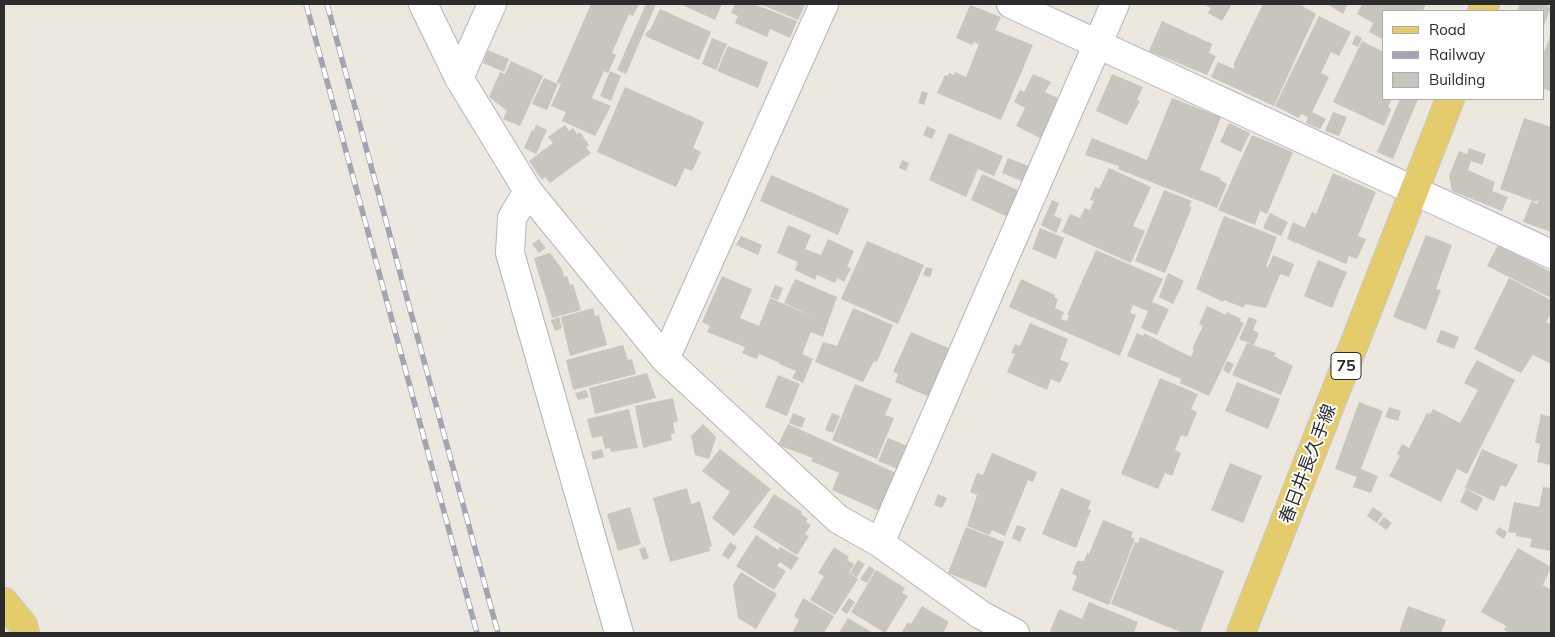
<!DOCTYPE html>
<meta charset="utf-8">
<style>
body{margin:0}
#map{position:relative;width:1555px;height:637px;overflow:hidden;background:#ece7df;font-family:Mulish,sans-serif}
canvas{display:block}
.frame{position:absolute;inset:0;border:5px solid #2c2c2c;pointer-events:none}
.legend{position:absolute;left:1382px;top:10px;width:162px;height:90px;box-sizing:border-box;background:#fff;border:1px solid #ababab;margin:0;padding:6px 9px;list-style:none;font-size:15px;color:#2c2c2c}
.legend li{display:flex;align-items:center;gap:10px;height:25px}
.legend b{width:25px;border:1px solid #ababab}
</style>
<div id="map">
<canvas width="1555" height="637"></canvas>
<div class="frame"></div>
<ul class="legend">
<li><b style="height:6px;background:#e4cc6c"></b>Road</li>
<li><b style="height:6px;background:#a2a4b4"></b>Railway</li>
<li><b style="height:14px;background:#c8c5be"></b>Building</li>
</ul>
</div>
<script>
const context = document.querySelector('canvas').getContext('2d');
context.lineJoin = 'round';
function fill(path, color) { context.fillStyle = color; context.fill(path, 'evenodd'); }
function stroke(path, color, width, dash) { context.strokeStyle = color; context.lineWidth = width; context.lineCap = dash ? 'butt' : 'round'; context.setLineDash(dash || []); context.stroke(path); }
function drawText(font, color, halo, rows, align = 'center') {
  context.font = font + ' Mulish,"Noto Sans JP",sans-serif'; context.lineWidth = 4; context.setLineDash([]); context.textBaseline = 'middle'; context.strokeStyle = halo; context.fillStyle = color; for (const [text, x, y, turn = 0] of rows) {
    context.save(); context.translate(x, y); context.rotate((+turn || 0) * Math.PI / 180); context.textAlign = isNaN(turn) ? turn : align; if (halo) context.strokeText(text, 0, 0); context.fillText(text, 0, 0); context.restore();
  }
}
fill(new Path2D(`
 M591,4H639L633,16L629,14L612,53L616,55L608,73L604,71L592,98L611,106L595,136L562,121L566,112L551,106L561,84L557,82Z
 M646,4H656L626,74L617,70Z
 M680,4H722L715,20Z
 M735,4H754L797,21L790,38L770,29L767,37L735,23L738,16L731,13Z
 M760,4H805L798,20Z
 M1203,4H1232L1222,21L1208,13L1211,8Z
 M1263,4H1299L1316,14L1274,106L1211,77L1218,62L1234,69L1235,66L1233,65Z
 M1327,4H1348L1343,14Z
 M1362,4H1426L1423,11H1384V40L1369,32L1373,23L1357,14Z
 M1520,4H1542L1551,7L1544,26V11H1517Z
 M970,5L1001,17L995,30L1033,45L1001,120L937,93L945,75L948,76L949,73L954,75L955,72L966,77L979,44L974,42L972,45L956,38Z
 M660,9L711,32L699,60L645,36L648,30H650Z
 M1319,16L1351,32L1339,56L1331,52L1321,73L1329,77L1312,112L1326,119L1320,129L1306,123L1308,117L1301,114L1299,118L1275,106Z
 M1162,21L1212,44L1209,53L1216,56L1207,75L1149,51Z
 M1551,34V91L1544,89V52Z
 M1356,35L1362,38L1358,47L1352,44Z
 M712,38L727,44L716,70L702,64Z
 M1362,41L1384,52V99H1392L1388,107L1391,109L1384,126L1333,102Z
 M728,46L768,62L758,88L717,71Z
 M488,50L509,59L504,72L483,63Z
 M511,61L543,76L520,126L503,119L507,111L489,97L500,72L505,74Z
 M610,71L621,76L611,101L600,96Z
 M1033,74L1051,82L1045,92L1060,99L1042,139L1016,126L1025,108L1014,102L1020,90L1024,92Z
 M1112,74L1143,87L1137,100L1140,101L1127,125L1096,111Z
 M544,78L558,84L547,110L532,104Z
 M625,87L704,122L693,148L701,152L692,171L685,168L676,187L597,152Z
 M922,91L928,93L924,105L918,103Z
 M1172,98L1221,117L1200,170L1221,178L1220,180L1227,184L1217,208L1118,169L1119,166L1085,155L1092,138L1147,160Z
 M1400,99H1418L1393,159L1377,152Z
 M1333,112L1347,117L1339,136L1325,131Z
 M1524,118L1551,127V232L1523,222L1531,201L1537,204L1539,199L1536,202L1500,189Z
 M1229,123L1250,133L1241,152L1220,142Z
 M536,125L547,130L536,154L524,148L532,130L534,131Z
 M565,125L569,131L573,128L577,134L580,132L589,145L586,147L591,153L550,183L545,177L542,180L529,161L553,143L548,137Z
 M927,126L936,130L932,139L923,135Z
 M949,133L1003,156L994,176L978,169L966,197L929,180Z
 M1252,135L1293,152L1267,214L1260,211L1255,225L1218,210Z
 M1469,148L1486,154L1482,165L1471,161L1468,170L1495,182L1492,191L1508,197L1502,211L1452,191L1449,176L1459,151L1467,154Z
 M1008,158L1031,167L1024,182L1002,173Z
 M902,160L909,163L906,171L899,168Z
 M1109,168L1151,187L1133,226L1145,231L1131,263L1062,232L1070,214L1080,218L1085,208L1090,210L1094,201L1090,200L1095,187L1099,189Z
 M1333,173L1376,192L1358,236L1366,239L1357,259L1349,256L1346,264L1287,239L1293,222L1305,228L1312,212L1316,214Z
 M982,174L1020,191L1008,217L971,200Z
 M771,175L849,209L838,235L760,201Z
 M1164,190L1192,201L1189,206L1192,207L1165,273L1135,261Z
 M1052,200L1059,203L1054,216L1062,219L1056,233L1041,225Z
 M1270,213L1288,222L1281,236L1263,228Z
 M1224,216L1277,237L1266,266L1268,267L1273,255L1294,264L1289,277L1280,274L1266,308L1245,304L1244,308L1224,300L1223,302L1196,289Z
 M788,225L811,235L805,249L821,255L828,239L854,251L847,267L851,268L844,282L837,278L835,283L817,275L815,280L795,270L798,262L777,253Z
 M1040,228L1064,238L1056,259L1032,249Z
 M1426,235L1452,245L1436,289L1441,290L1426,330L1393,317Z
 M741,236L762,245L758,255L736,245Z
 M539,239L546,248L539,253L532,244Z
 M867,241L924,265L898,324L841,299Z
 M1498,245L1551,272V298L1487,266Z
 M1096,250L1163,279L1152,302L1169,309L1157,335L1141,328L1148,311L1133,305L1130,313L1136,315L1120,356L1009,307L1021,279L1055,295L1054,297L1058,299L1055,308L1064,312L1061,319L1067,321L1069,315H1067Z
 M550,253L562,269L564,277L567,276L570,285L573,284L581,310L552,318L534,258Z
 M1318,260L1347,272L1332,308L1304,296Z
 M926,267L933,269L930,277L923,275Z
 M1168,273L1184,281L1173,304L1159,297Z
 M722,276L752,289L740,318L759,326L770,298L814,317L784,303L795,279L837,297L823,337L811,332L802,354L813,359L803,383L792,378L796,371L779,364L780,363L759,354L757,359L742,353L745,347L707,332L710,326L702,322Z
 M1509,278L1551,300V313L1546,322L1551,325V364L1533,355L1521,373L1474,349Z
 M775,285L783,288L778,300L770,297Z
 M1207,306L1226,315L1227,312L1241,319L1240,321L1244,323L1209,396L1180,383L1181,379L1127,356L1137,333L1143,336L1144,333L1191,357L1194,350L1192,349L1203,326L1199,324Z
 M593,308L595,316L599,315L607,345L570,356L561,317Z
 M853,308L893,325L877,362L874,361L863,382L815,362L823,342L837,346Z
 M559,317L562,328L555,331L551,320Z
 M1249,317L1257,320L1253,330L1259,333L1254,345L1239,339Z
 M1030,323L1068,339L1060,360L1069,363L1060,383L1051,379L1047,390L1007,372L1015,354L1011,353L1015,344L1020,346Z
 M1441,330L1459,337L1454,349L1436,342Z
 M911,332L953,350L932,398L895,382L898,374L893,372Z
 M1247,343L1276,353L1274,356L1293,366L1281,395L1232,375Z
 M623,345L628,360L632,359L636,374L573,390L566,360Z
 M1477,360L1515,380L1467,474L1457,469L1441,502L1389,476L1400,456L1397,454L1402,444L1409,448L1427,413L1430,414L1433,409L1460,423L1478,390L1464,383Z
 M1227,361L1234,364L1229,374L1223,370Z
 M647,373L656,398L595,414L589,388Z
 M778,375L800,384L787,416L765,407Z
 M1160,378L1198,394L1191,409L1197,412L1187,437L1181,435L1175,450L1181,453L1172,476L1165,473L1158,489L1121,474Z
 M1237,382L1280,399L1268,429L1225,411Z
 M855,384L892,399L885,415L894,418L877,459L832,440Z
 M586,390L589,397L578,400L575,393Z
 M673,398L678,421L673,423L675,433L671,434L672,440L643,448L635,406Z
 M1359,402L1383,411L1361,469L1378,476L1371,493L1353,487L1357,477L1335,469Z
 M1389,407L1401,411L1398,421L1385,417Z
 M629,409L638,448L611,452L610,448L605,449L602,436L592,438L587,419Z
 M793,413L805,418L802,428L789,423Z
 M832,413L840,416L833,433L825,430Z
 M1541,414L1551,417V465L1537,462L1540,444L1535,442Z
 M703,424L716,437L709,459L695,455L691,436Z
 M788,424L896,473L879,511L832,490L839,473L811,461L813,458L778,445Z
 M888,438L910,447L900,470L878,461Z
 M602,449L604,457L593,460L591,452Z
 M720,449L771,489L734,536L712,518L730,492L702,471Z
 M1482,449L1518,465L1506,487L1501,485L1494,501L1465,488Z
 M992,453L1037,472L1033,482L1028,480L1005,536L992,530L989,535L967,526L977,495L970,492L977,473L983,475Z
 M1230,463L1262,476L1243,523L1211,510Z
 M1543,487L1551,488V551L1530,547L1532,539L1516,536V533L1508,532L1514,502L1539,507Z
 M687,488L691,504L700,501L712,546L709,547L710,551L670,562L653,498Z
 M1061,488L1091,501L1088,509L1091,510L1076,548L1042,534Z
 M1466,489L1483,498L1477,511L1460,502Z
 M774,494L802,512L801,514L808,519L806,522L811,525L805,534L809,536L797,555L753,527Z
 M938,494L947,498L942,508L934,505Z
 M630,507L641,544L618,551L607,514Z
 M1373,507L1383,514L1377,523L1367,516Z
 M1384,517L1392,523L1386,530L1378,524Z
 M1103,520L1133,532L1131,537L1135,539L1109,605L1072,590L1077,576L1072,574L1077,561H1084L1087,553L1089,554Z
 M1017,525L1026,528L1020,542L1012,538Z
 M966,527L1004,542L986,588L948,573Z
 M1499,527L1507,532L1504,539L1495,533Z
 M756,535L778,550L780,547L799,558L791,570L780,562L777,566L786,571L774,590L736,566Z
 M1140,537L1224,571L1200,633H1183L1111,604L1135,542L1138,543Z
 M730,542L737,547L729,559L722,555Z
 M645,547L649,558L643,560L639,549Z
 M834,547L849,557L847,560L854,564L849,573L858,579L835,615L810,600L824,576L818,573Z
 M1518,548L1551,567L1543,585L1551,590V633H1509L1504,630L1506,626L1481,612Z
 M858,560L865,564L857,577L850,573Z
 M869,566L875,570L867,583L860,579Z
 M876,570L905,588L902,593L908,596L885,633L851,612Z
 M741,572L777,594L756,629L738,618L733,585Z
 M803,598L834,616L824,633H792L799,620L794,616Z
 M849,598L855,602L847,614L841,610Z
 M1089,602L1138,622L1134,633H1057L1050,631L1059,609L1082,619Z
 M922,606L949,622L943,633H901L908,622L911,624Z
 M1408,606L1446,620L1441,633H1399Z
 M848,618L873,633H839Z`), '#c8c5be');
const minor = new Path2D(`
 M423,4L459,78L528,191L665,359L838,519L880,543L981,615L1015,633
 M1011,4L1551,254
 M459,78L492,4
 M528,191L512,218L510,253L619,633
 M665,359L824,4
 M880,543L1115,4`);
const primary = new Path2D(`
 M1482,11L1485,4
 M4,602L23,625L25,633
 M1241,633L1450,99`);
stroke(minor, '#b3b5be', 30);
stroke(primary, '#c8c8c8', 30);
stroke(minor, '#fff', 28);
stroke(primary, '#e4cc6c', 28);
const rail = new Path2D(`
 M306,4L477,633
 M327,4L498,633`);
stroke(rail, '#a2a4b4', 5.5);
stroke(rail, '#fff', 4, [11]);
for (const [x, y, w] of [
 [1346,366,30]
]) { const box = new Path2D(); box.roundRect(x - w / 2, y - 13.5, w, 27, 4); context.fillStyle = '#fff'; context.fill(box); stroke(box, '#2c2c2c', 1); }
drawText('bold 16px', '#2c2c2c', null, [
 ["75",1346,366]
]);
drawText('18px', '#2c2c2c', '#fff', [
 ["春日井長久手線",1308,464,-69]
]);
</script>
